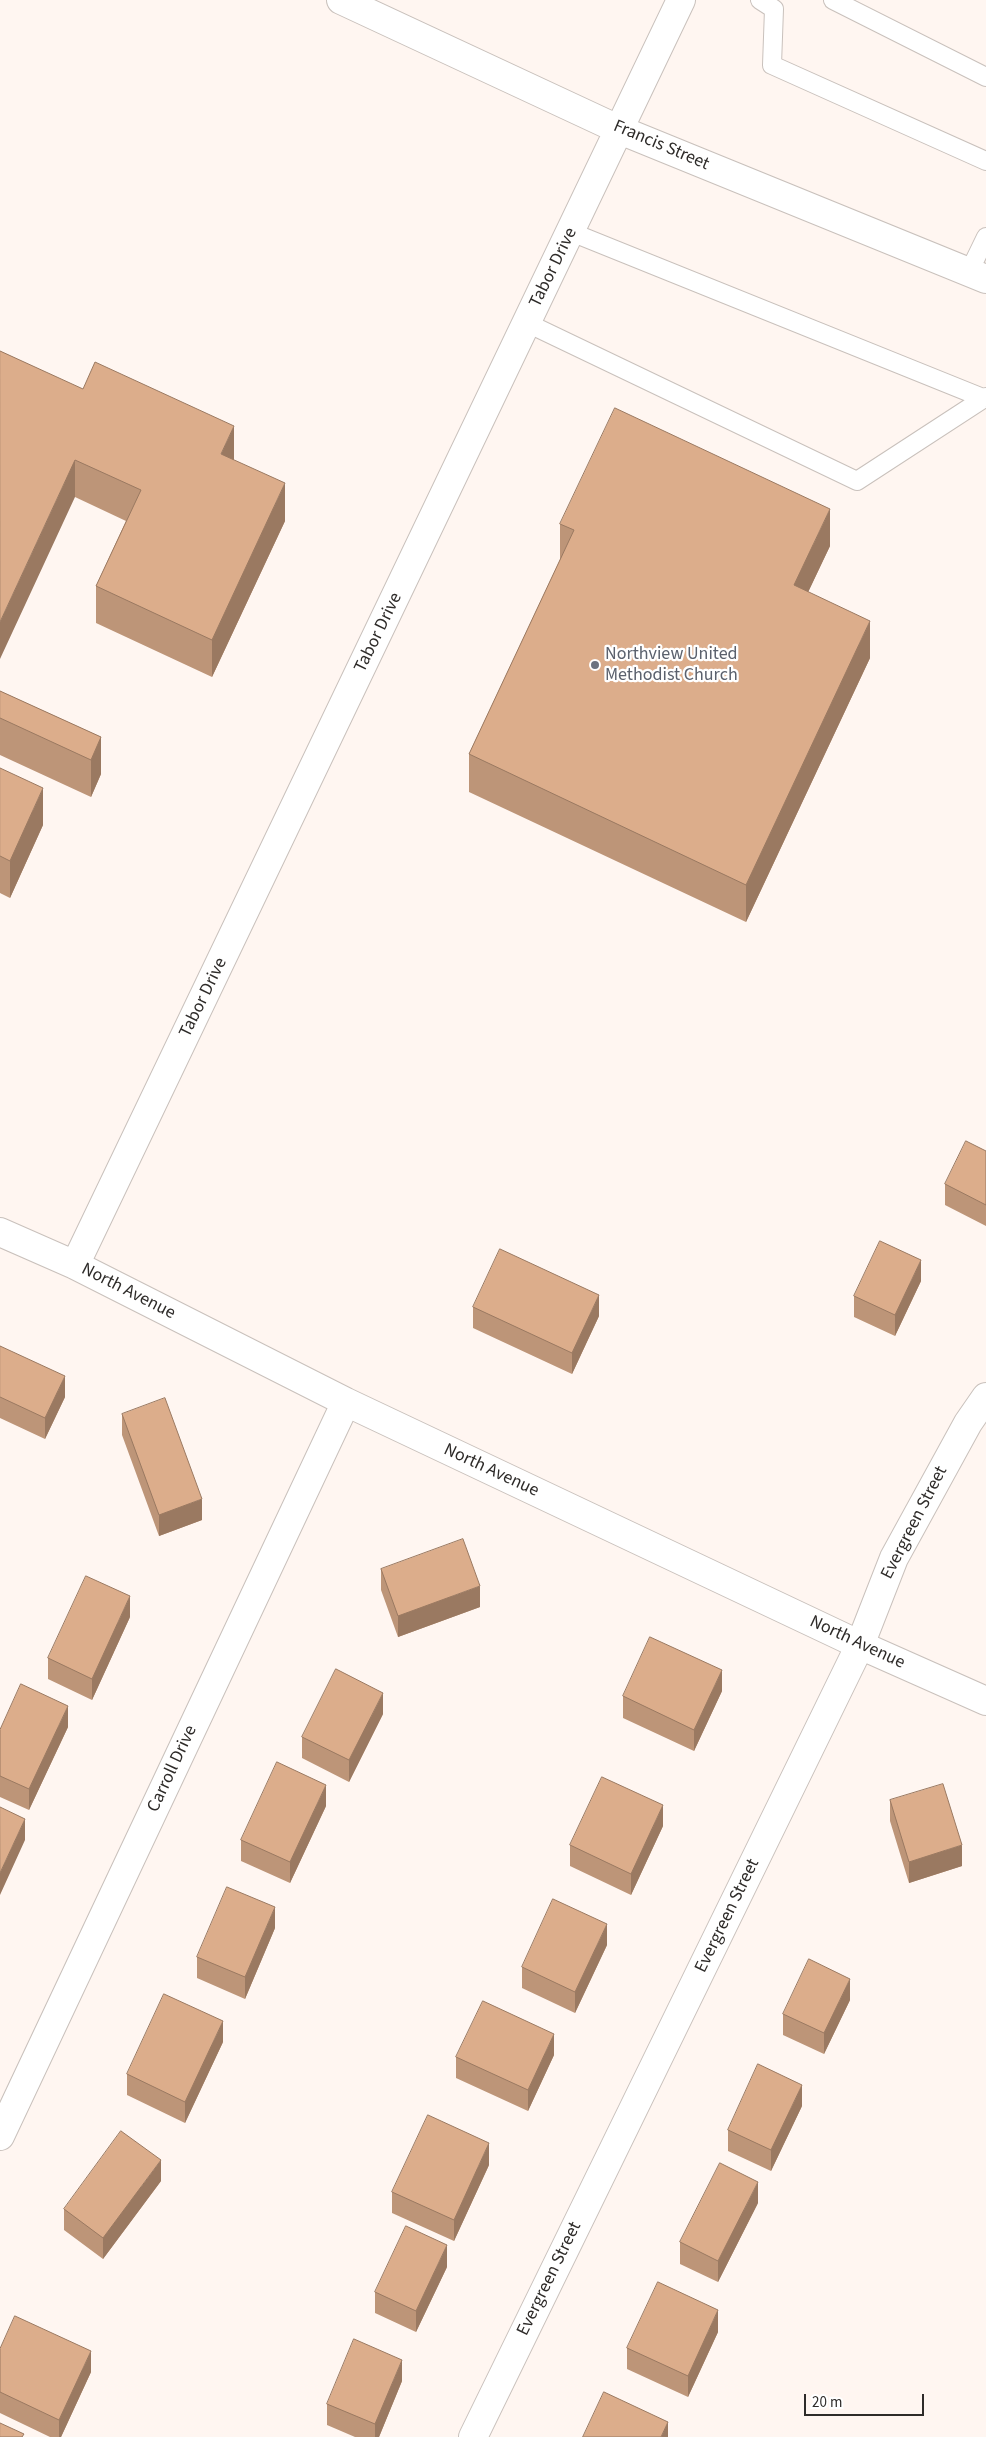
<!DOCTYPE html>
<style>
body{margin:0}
#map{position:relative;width:986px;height:2437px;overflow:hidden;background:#fff6f1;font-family:"Source Sans 3",sans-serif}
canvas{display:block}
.scale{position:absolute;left:804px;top:2394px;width:120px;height:22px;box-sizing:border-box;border:2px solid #2e2b29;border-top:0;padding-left:6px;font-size:15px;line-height:18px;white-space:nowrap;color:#2e2b29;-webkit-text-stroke:4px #fff;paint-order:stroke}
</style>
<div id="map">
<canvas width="986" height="2437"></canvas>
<div class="scale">20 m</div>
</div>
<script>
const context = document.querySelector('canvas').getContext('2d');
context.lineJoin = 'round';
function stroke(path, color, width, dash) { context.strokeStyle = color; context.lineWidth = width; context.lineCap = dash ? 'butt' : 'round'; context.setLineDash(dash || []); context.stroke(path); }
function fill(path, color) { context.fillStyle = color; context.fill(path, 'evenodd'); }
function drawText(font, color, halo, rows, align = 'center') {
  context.font = font + ' "Source Sans 3",sans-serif'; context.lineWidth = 4.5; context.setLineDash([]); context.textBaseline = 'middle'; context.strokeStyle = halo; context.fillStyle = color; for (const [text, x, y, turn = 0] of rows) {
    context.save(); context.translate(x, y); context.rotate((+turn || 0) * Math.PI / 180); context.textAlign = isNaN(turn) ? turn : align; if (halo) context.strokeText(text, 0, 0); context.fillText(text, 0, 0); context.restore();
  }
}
const service = new Path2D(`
 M760,0L774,9L772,65L986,161
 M833,0L986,77
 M571,232L983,398
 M969,272L986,237
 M527,323L857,481L986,397`);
const minor = new Path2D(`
 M341,0L620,130L986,279
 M0,1232L75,1265L346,1402L860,1645L986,1701
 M75,1265L681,0
 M0,2136L346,1402
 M473,2437L860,1645L894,1558L968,1423L986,1397`);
stroke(service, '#c9c1bc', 20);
stroke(minor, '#c9c1bc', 30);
stroke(service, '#fff', 18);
stroke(minor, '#fff', 28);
fill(new Path2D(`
 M0,351L234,461L285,521L212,677L96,623V586L126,521L75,497Z
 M560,524L830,546L808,592L870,658L746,922L469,792V754L560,560Z
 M0,691L101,737V774L91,797L0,755Z
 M0,768L43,825L10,898L0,893Z
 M986,1151V1226L945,1205V1184Z
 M921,1281L895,1336L854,1317V1296Z
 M473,1307L599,1316L572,1374L473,1328Z
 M0,1346L65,1397L45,1439L0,1418Z
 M122,1414L202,1520L159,1536L122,1435Z
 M381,1569L480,1607L398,1637L381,1590Z
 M130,1617L92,1700L48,1679V1658Z
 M722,1691L694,1751L623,1718V1696Z
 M383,1714L349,1782L302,1758V1737Z
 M68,1727L29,1810L0,1797V1730Z
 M890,1800L962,1866L909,1883L890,1821Z
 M326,1806L290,1883L241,1861V1840Z
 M663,1826L631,1895L570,1866V1845Z
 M275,1928L245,1999L197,1978V1957Z
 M607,1945L575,2013L522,1988V1967Z
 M850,2000L824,2054L783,2035V2014Z
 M223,2042L185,2123L127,2095V2074Z
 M554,2055L528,2111L456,2078V2057Z
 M802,2106L771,2171L728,2151V2130Z
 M489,2165L454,2241L392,2213V2192Z
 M161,2181L103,2259L64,2230V2209Z
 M758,2203L718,2282L680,2264V2242Z
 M447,2267L416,2332L375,2313V2292Z
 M718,2332L688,2397L627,2369V2348Z
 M0,2349L91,2372L61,2437H50L0,2413Z
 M402,2381L379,2437H355L327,2425V2404Z`), '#bd9578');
fill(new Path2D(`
 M234,426V463L221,454Z
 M75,460V497L0,659V622Z
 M285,483V521L212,677V640Z
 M830,509V546L794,622V585Z
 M870,621V658L746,922V885Z
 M101,737V774L91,797V760Z
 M43,788V825L10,898V861Z
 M921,1260V1281L895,1336V1315Z
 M599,1295V1316L572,1374V1353Z
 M65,1376V1397L45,1439V1418Z
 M202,1499V1520L159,1536V1515Z
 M480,1586V1607L398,1637V1616Z
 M130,1596V1617L92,1700V1679Z
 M722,1670V1691L694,1751V1730Z
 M383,1693V1714L349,1782V1760Z
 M68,1706V1727L29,1810V1789Z
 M326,1785V1806L290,1883V1862Z
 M663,1805V1826L631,1895V1874Z
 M25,1819V1840L0,1895V1873Z
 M962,1845V1866L909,1883V1862Z
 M275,1907V1928L245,1999V1977Z
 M607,1924V1945L575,2013V1992Z
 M850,1979V2000L824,2054V2033Z
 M223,2021V2042L185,2123V2102Z
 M554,2034V2055L528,2111V2090Z
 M802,2085V2106L771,2171V2150Z
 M489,2143V2165L454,2241V2220Z
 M161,2160V2181L103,2259V2238Z
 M758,2182V2203L718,2282V2261Z
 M447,2245V2267L416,2332V2311Z
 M718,2310V2332L688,2397V2376Z
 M91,2351V2372L61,2437H59V2420Z
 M402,2360V2381L379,2437H375V2424Z
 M668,2422V2437H661Z`), '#9a7961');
const building = new Path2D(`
 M0,351L83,389L95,362L234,426L221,454L285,483L212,640L96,586L141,490L75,460L0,622Z
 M615,408L830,509L794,585L870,621L746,885L469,754L574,530L560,524Z
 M0,691L101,737L91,760L0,718Z
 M0,768L43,788L10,861L0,856Z
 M966,1141L986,1151V1205L945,1184Z
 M880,1241L921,1260L895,1315L854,1296Z
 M500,1249L599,1295L572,1353L473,1307Z
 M0,1346L65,1376L45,1418L0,1397Z
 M165,1398L202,1499L159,1515L122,1414Z
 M463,1539L480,1586L398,1616L381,1569Z
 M86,1576L130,1596L92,1679L48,1658Z
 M650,1637L722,1670L694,1730L623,1696Z
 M336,1669L383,1693L349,1760L302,1737Z
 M21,1684L68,1706L29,1789L0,1776V1730Z
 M277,1762L326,1785L290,1862L241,1840Z
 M602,1777L663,1805L631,1874L570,1845Z
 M943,1784L962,1845L909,1862L890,1800Z
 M0,1807L25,1819L0,1873Z
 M227,1887L275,1907L245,1977L197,1957Z
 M553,1899L607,1924L575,1992L522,1967Z
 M809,1959L850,1979L824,2033L783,2014Z
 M164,1994L223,2021L185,2102L127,2074Z
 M483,2001L554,2034L528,2090L456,2057Z
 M758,2064L802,2085L771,2150L728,2130Z
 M428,2115L489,2143L454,2220L392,2192Z
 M121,2131L161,2160L103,2238L64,2209Z
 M720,2163L758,2182L718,2261L680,2242Z
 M406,2226L447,2245L416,2311L375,2292Z
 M658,2282L718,2310L688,2376L627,2348Z
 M15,2316L91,2351L59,2420L0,2392V2349Z
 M354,2339L402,2360L375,2424L327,2404Z
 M604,2392L668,2422L661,2437H583Z
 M0,2423L24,2434L22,2437H0Z`);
fill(building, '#dcad8b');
stroke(building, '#9a7961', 1);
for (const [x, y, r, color] of [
 [595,665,5,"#6b7280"]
]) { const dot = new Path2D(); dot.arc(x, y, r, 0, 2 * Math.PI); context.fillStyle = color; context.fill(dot); stroke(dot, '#fff', 2); }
drawText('18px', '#2e2b29', '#fff', [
 ["Francis Street",661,146,23],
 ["Tabor Drive",554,268,-64],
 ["Tabor Drive",379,633,-64],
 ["Tabor Drive",204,998,-64],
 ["North Avenue",128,1292,27],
 ["North Avenue",491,1471,25],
 ["Evergreen Street",915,1523,-63],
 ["North Avenue",857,1643,25],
 ["Carroll Drive",173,1769,-65],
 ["Evergreen Street",728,1916,-64],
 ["Evergreen Street",550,2279,-64]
]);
drawText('18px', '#5b616d', '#fff', [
 ["Northview United",605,655],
 ["Methodist Church",605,676]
], 'left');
</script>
